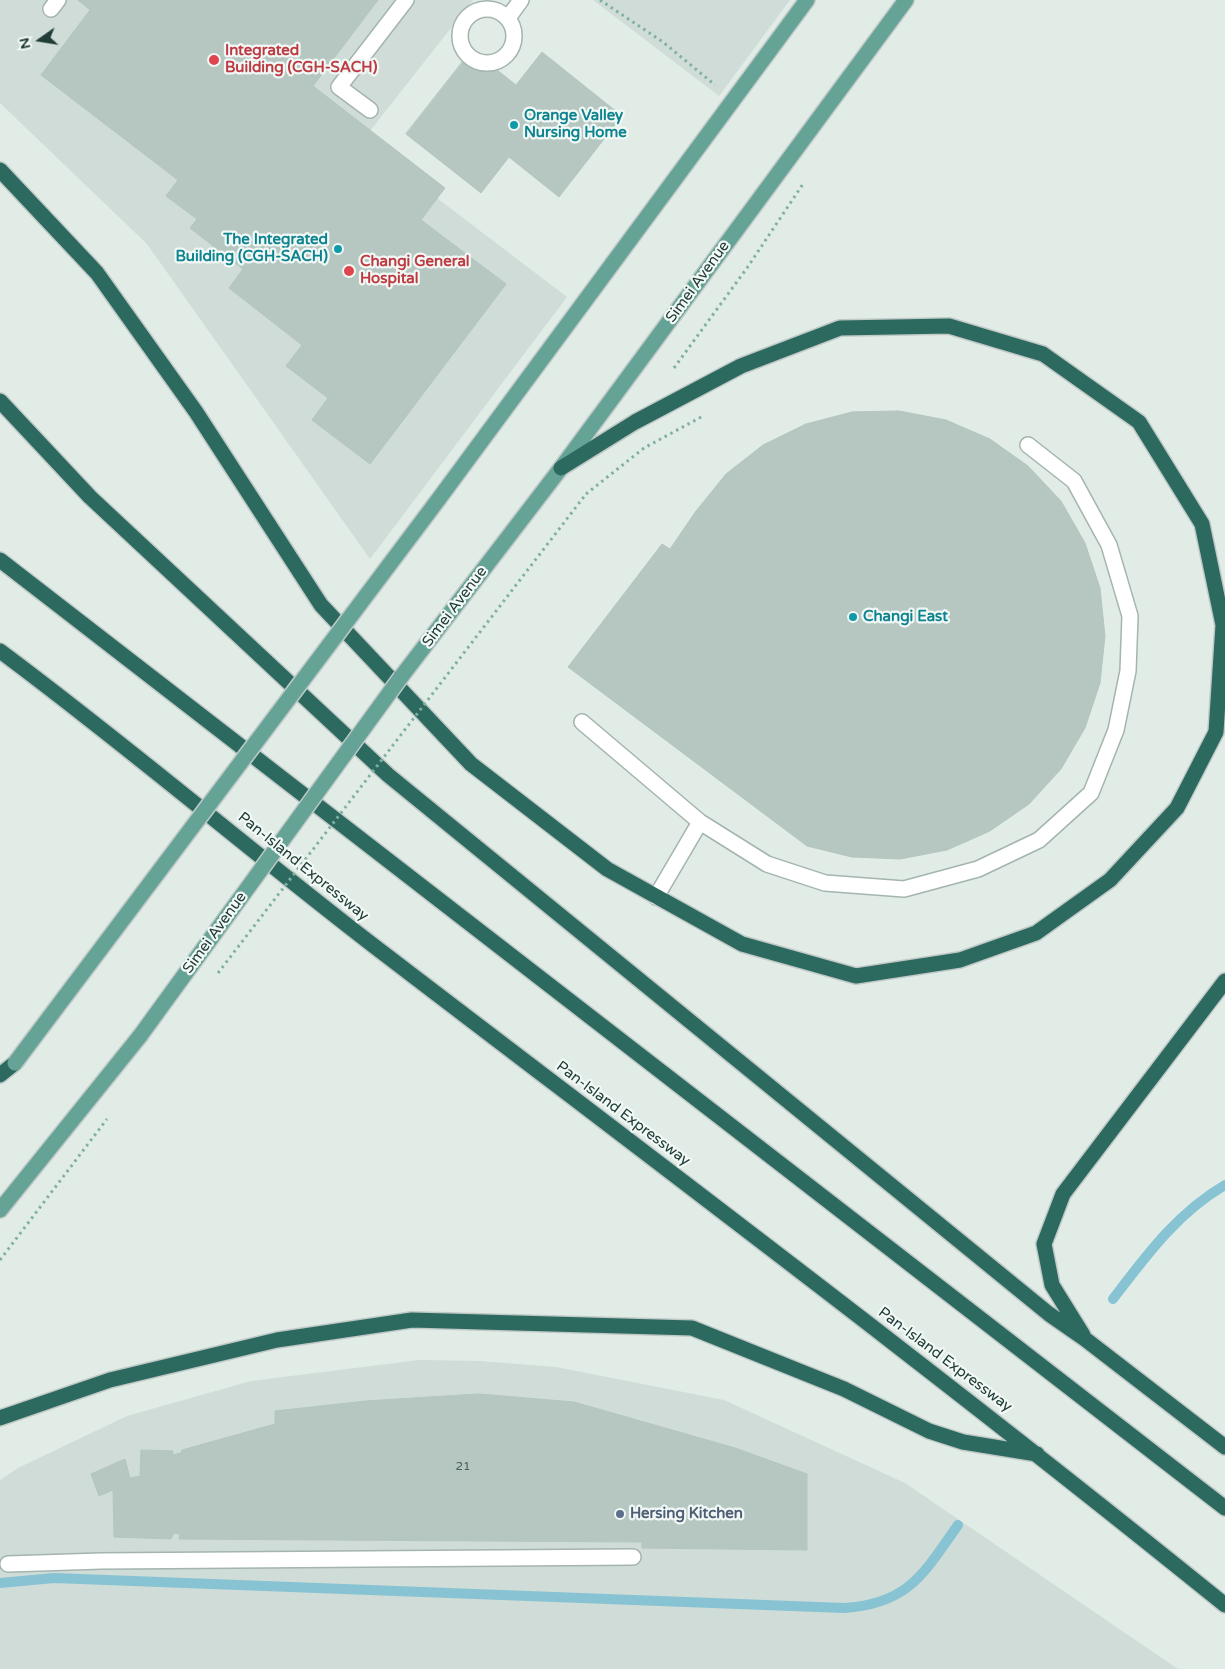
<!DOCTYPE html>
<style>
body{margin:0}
#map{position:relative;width:1225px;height:1669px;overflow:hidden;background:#e1ece7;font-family:"Varela Round",sans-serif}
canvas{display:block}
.north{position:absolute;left:15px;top:15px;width:50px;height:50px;-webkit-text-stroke:4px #f1f8f5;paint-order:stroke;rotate:257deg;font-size:14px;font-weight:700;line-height:20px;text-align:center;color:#213d37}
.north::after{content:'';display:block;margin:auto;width:18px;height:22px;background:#213d37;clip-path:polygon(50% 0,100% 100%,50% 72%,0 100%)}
</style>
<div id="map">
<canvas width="1225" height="1669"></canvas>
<div class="north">N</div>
</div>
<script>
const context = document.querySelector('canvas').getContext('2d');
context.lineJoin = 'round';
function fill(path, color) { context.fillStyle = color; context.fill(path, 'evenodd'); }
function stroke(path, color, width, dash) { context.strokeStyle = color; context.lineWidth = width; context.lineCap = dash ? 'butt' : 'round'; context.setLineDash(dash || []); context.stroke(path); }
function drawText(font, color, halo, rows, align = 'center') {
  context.font = font + ' "Varela Round",sans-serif'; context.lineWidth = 4.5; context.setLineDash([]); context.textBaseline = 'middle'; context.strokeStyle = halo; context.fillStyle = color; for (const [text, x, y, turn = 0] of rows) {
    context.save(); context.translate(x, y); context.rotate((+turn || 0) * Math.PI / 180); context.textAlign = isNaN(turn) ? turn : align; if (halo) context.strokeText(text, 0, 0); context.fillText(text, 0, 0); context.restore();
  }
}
fill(new Path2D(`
 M0,0H473L362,141L567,297L370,559L147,244L0,103Z
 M593,0H790L719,96Z
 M419,1360L480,1361L556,1367L724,1400L905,1483L1178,1669H0V1480L18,1468L127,1416L251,1381Z`), '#cfdcd7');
stroke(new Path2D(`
 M1113,1299C1146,1256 1177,1213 1225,1185
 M0,1583L54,1578L844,1608C909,1604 924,1573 958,1525`), '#87c3d3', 10);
const building = new Path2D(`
 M78,0H378L313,86L445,188L421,220L506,284L370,464L312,420L328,398L286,366L302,345L229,288L243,269L190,228L197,219L166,196L178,180L41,75L90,10Z
 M472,50L516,85L542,52L622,116L559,197L509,157L481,193L406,134Z
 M899,411L946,420L990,439L1028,466L1061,501L1085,543L1100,588L1105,636L1100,683L1085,728L1061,769L1029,804L990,831L947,850L900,859L852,857L807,846L568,667L662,544L670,549L696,511L726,474L763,445L806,424L852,412Z
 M479,1394L574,1402L735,1448L807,1474V1550L642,1548V1542L179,1539L180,1534L174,1533L171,1539L114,1537L113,1490L99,1496L91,1474L125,1459L130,1478L140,1476L141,1450L173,1451L172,1455L181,1453L182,1450L275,1424V1411L366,1401Z`);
fill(building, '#b6c7c1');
stroke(building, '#b3c6bf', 1);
const service = new Path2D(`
 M51,9L58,0
 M460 36a27 27 0 1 1 54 0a27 27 0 1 1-54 0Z
 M370,110L339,87L406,0
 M582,722L700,822L767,864L825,883L904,889L978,869L1039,840L1091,793L1116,730L1128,671L1130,616L1109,545L1074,481L1028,445
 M656,897L700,822
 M8,1564L101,1561L633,1557`);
const minor = new Path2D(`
 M508,18L521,0`);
const primary = new Path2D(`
 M438,500L807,0
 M401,677L561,468L906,0
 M0,1210L140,1036`);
const motorway = new Path2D(`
 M0,170L97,273L196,412L321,605L471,764L607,869L742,944L856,976L960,960L1036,933L1110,880L1177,808L1216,732L1223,625L1202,524L1139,422L1043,354L949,326L840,328L741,366L635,422L561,468
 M0,401L90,497L388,775L1049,1314L1085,1339L1225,1447
 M0,560L1225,1508
 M0,651C128,746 248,849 374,946C659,1164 946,1379 1225,1605
 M0,1075L15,1063
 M1083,1335L1052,1285L1044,1244L1063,1194L1225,981
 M0,1418L110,1380L277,1340L412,1320L692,1328L844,1389L929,1431L963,1442L1037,1454`);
stroke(service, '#a4b4af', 18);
stroke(minor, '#a4b4af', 18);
stroke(primary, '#c1c9c7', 18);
stroke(motorway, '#c1c9c7', 18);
stroke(new Path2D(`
 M600,0L663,42L715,85
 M674,368L747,268L803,184
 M586,494L644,448L703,416
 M0,1260L107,1119`), '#80b0a4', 3, [2.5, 4]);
stroke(service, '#fff', 15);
stroke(minor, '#fff', 15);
stroke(primary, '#64a396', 15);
stroke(motorway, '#2c6a60', 15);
const primaryBridge = new Path2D(`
 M140,1036L401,677
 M15,1063L438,500`);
stroke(primaryBridge, '#c1c9c7', 18, []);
stroke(new Path2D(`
 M218,973L586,494`), '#80b0a4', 3, [2.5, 4]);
stroke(primaryBridge, '#64a396', 15);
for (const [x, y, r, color] of [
 [214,60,6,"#e0444e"],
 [514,125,5,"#0f9aa8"],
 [338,249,5,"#0f9aa8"],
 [349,271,6,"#e0444e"],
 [853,617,5,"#0f9aa8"],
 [620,1514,5,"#5c6f8a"]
]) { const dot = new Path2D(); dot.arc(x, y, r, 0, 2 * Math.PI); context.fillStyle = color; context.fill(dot); stroke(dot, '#f1f8f5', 2); }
drawText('12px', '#46605a', null, [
 ["21",463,1467]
]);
drawText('bold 15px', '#be3a42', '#f1f8f5', [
 ["Integrated",225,51],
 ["Building (CGH-SACH)",225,68],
 ["Changi General",360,262],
 ["Hospital",360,279]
], 'left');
drawText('bold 15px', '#0d838f', '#f1f8f5', [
 ["Orange Valley",524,116],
 ["Nursing Home",524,133],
 ["The Integrated",328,240,"right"],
 ["Building (CGH-SACH)",328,257,"right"],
 ["Changi East",863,617]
], 'left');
drawText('15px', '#213d37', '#f1f8f5', [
 ["Simei Avenue",698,282,-54],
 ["Simei Avenue",455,607,-53],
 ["Pan-Island Expressway",303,867,39],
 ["Simei Avenue",215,933,-54],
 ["Pan-Island Expressway",623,1114,37],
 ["Pan-Island Expressway",945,1360,37]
]);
drawText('bold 15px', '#4e5e75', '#f1f8f5', [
 ["Hersing Kitchen",630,1514]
], 'left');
</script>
